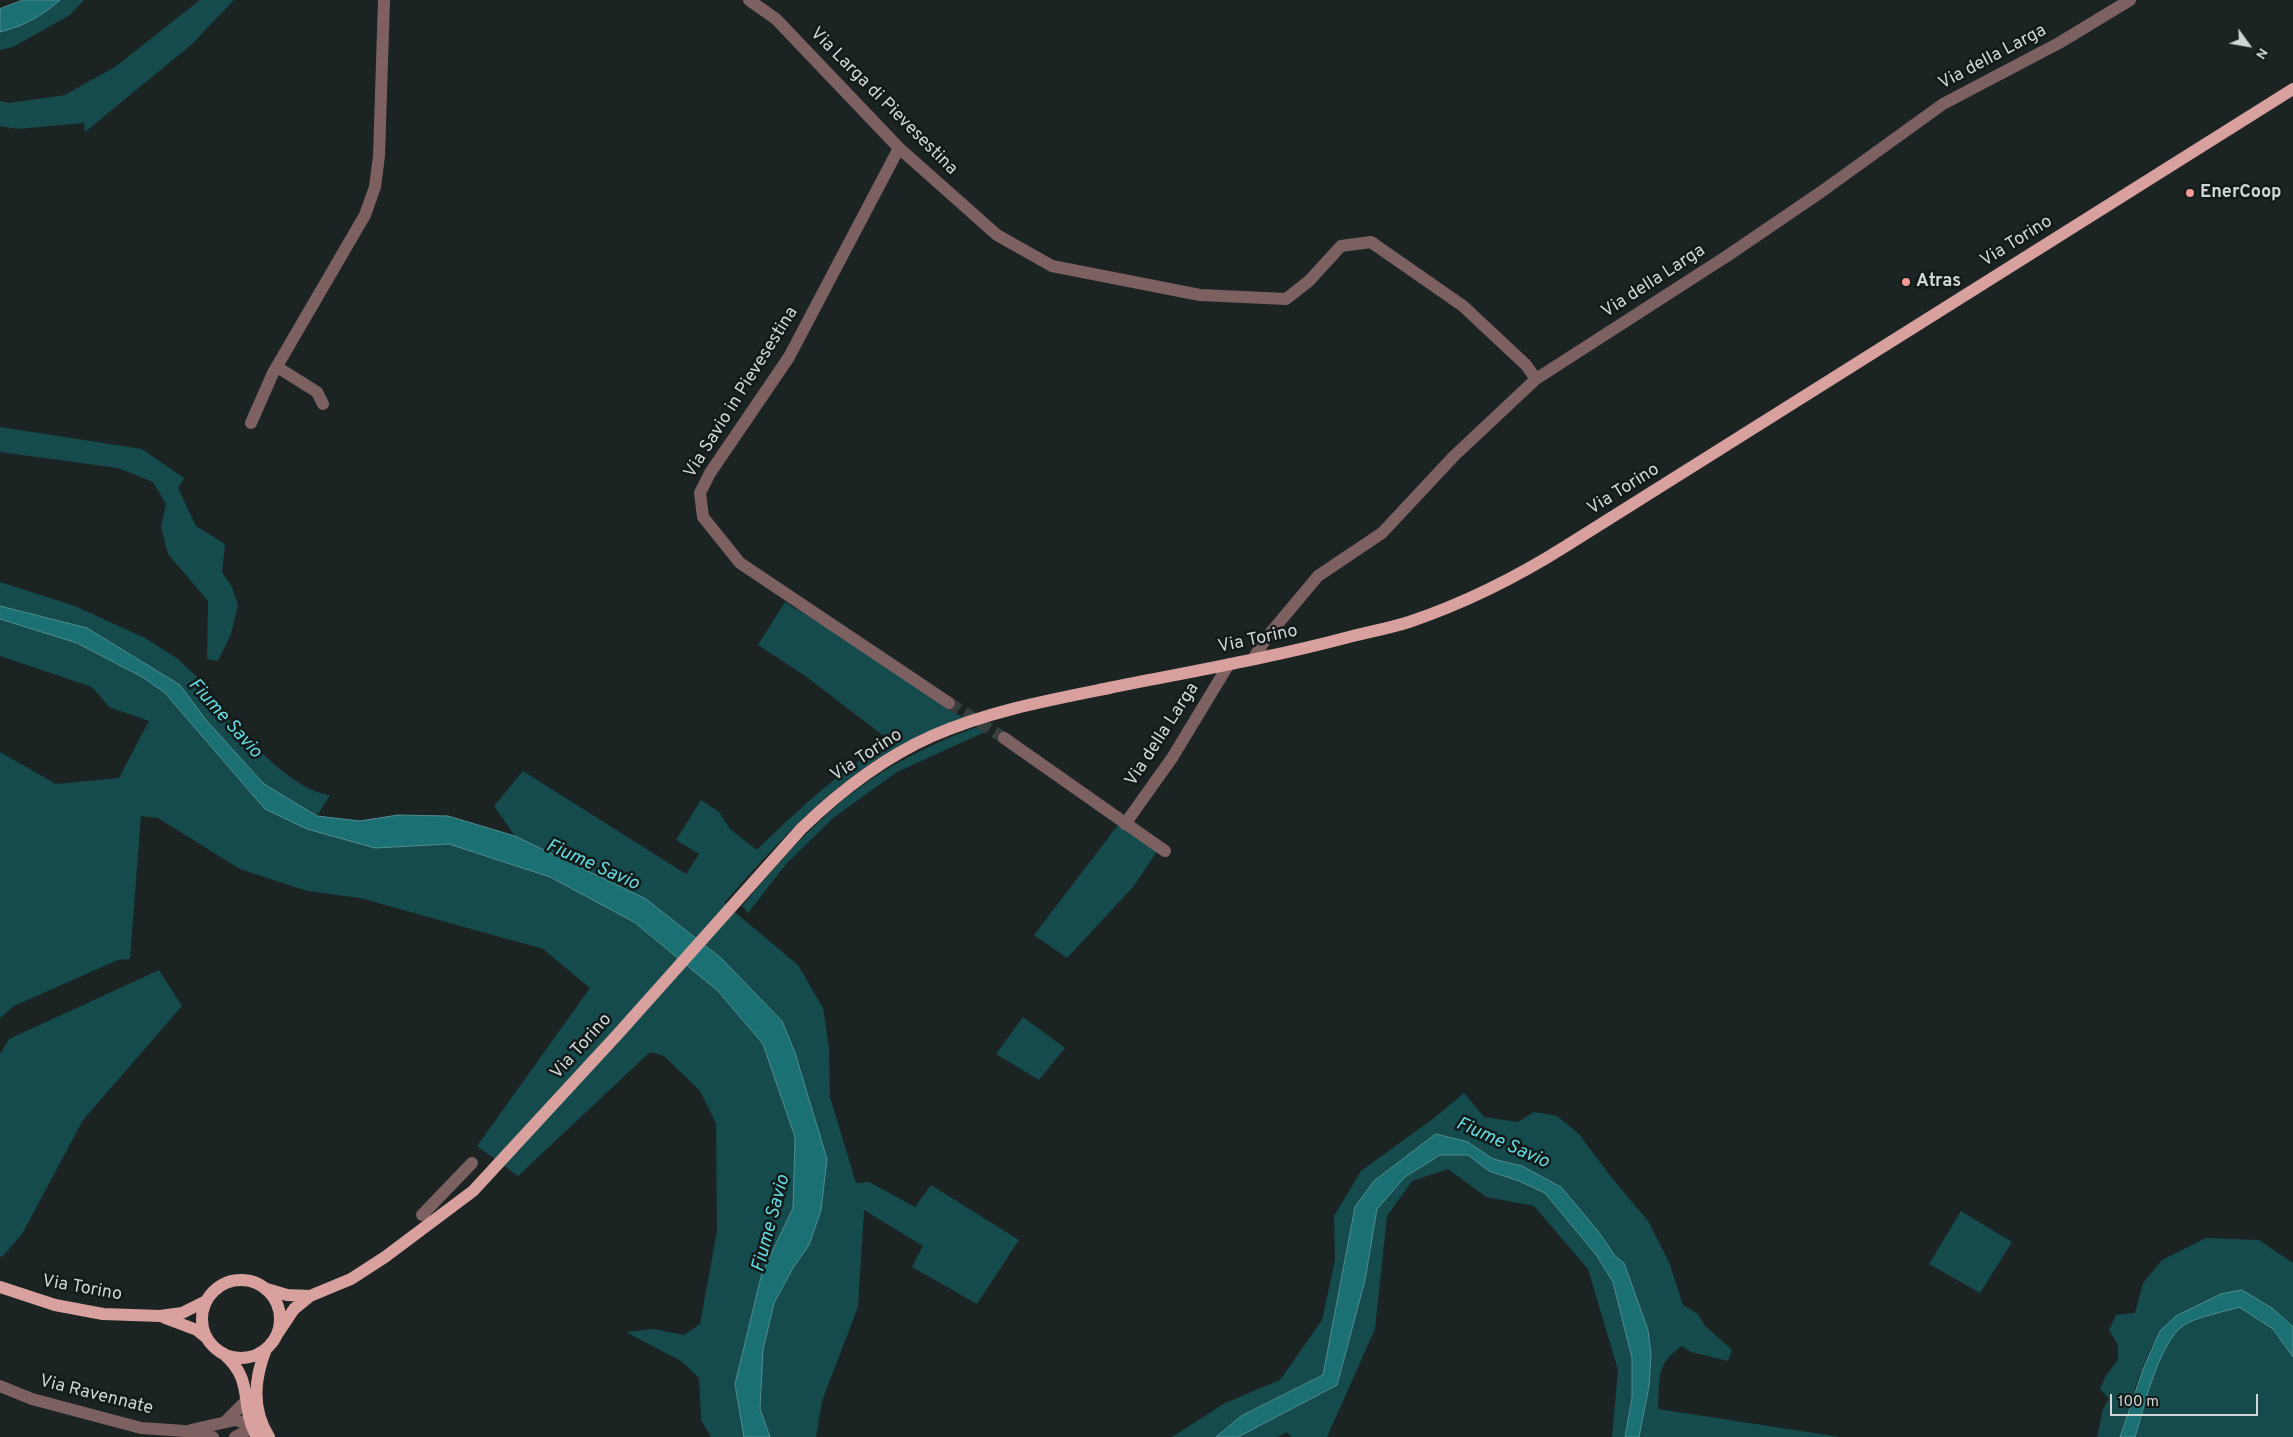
<!DOCTYPE html>
<style>
body{margin:0}
#map{position:relative;width:2293px;height:1437px;overflow:hidden;background:#1b2323;font-family:Overpass,sans-serif}
canvas{display:block}
.north{position:absolute;left:2223px;top:20px;width:50px;height:50px;-webkit-text-stroke:4px #121a1a;paint-order:stroke;rotate:122deg;font-size:14px;font-weight:700;line-height:20px;text-align:center;color:#d0d5d6}
.north::after{content:'';display:block;margin:auto;width:18px;height:22px;background:#d0d5d6;clip-path:polygon(50% 0,100% 100%,50% 72%,0 100%)}
.scale{position:absolute;left:2110px;top:1394px;width:148px;height:22px;box-sizing:border-box;border:2px solid #d0d5d6;border-top:0;padding-left:6px;font-size:15px;line-height:18px;white-space:nowrap;color:#d0d5d6;-webkit-text-stroke:4px #121a1a;paint-order:stroke}
</style>
<div id="map">
<canvas width="2293" height="1437"></canvas>
<div class="north">N</div>
<div class="scale">100 m</div>
</div>
<script>
const context = document.querySelector('canvas').getContext('2d');
context.lineJoin = 'round';
function fill(path, color) { context.fillStyle = color; context.fill(path, 'evenodd'); }
function stroke(path, color, width, dash) { context.strokeStyle = color; context.lineWidth = width; context.lineCap = dash ? 'butt' : 'round'; context.setLineDash(dash || []); context.stroke(path); }
function drawText(font, color, halo, rows, align = 'center') {
  context.font = font + ' Overpass,sans-serif'; context.lineWidth = 5; context.setLineDash([]); context.textBaseline = 'middle'; context.strokeStyle = halo; context.fillStyle = color; for (const [text, x, y, turn = 0] of rows) {
    context.save(); context.translate(x, y); context.rotate((+turn || 0) * Math.PI / 180); context.textAlign = isNaN(turn) ? turn : align; if (halo) context.strokeText(text, 0, 0); context.fillText(text, 0, 0); context.restore();
  }
}
fill(new Path2D(`
 M60,0H84L70,15L13,47L0,50V32C24,26 42,16 60,0Z
 M200,0H234L191,45L85,132L84,123L17,129L0,126V101L9,103L65,95L115,67Z
 M0,427L142,449L184,478L178,488L196,526L225,544L222,572L232,587L238,605L231,634L218,661L207,659L208,601L168,554L161,527L166,504L153,482L118,468L0,452Z
 M0,582L75,606L145,638L178,659L197,677L201,690C230,720 289,791 330,795L317,816L264,784L206,720L180,685L65,622L0,606Z
 M785,602L877,658L963,718C944,726 923,734 904,744C831,781 777,844 724,903L798,965L823,1008L829,1047L830,1097L856,1183L869,1182L915,1207L931,1185L1019,1240L977,1304L912,1267L923,1246L864,1210L858,1307L822,1401L816,1437H770L760,1409L763,1350L774,1303L793,1268L809,1245L821,1210L827,1159L795,1053L782,1021L721,958L646,899L515,836L494,806L523,771L686,874L699,854L676,840L701,800L719,812L730,829L757,850C799,808 840,772 889,740L804,675L758,645Z
 M0,619L77,643L144,678L165,693L265,809L375,848L449,844L550,877L634,922L718,991L763,1044L795,1137L793,1208L762,1273L744,1437H711L701,1420L699,1378L681,1361L626,1332L654,1329L684,1335L700,1324L717,1231L716,1123L700,1091L664,1056L650,1052L518,1176L477,1146L590,988L543,949L360,898L307,891L240,869L158,818L141,816L130,959L118,960L14,1006L0,1018V752L56,784L119,778L149,721L109,707L92,687L0,656Z
 M977,727L985,732L897,772L833,818L786,864L748,913L742,906C771,872 800,837 834,808C876,771 925,746 977,727Z
 M1118,825L1158,850L1133,887L1067,958L1034,935Z
 M159,970L182,1006L83,1120L22,1234L2,1257L0,1256V1054L9,1039Z
 M1023,1017L1065,1048L1039,1080L996,1054Z
 M1464,1093L1484,1117L1518,1122L1534,1112L1557,1116L1579,1134L1611,1177L1648,1221L1669,1262L1683,1305L1698,1314L1705,1326L1732,1350L1728,1361L1691,1352L1682,1346C1655,1364 1660,1379 1658,1409L1840,1437H1639L1649,1386L1651,1354L1648,1330L1624,1263L1615,1256L1598,1231L1561,1187L1522,1166L1493,1159L1468,1142L1436,1134L1355,1207L1323,1375L1241,1416L1216,1437H1172L1225,1403L1280,1380L1322,1320L1335,1260L1334,1216L1361,1171L1434,1118Z
 M1440,1155H1469L1489,1171L1519,1181L1545,1193L1597,1256L1613,1282L1632,1358V1398L1625,1437H1612L1618,1370L1588,1269L1534,1206L1486,1197L1448,1169L1412,1181L1387,1216L1375,1329L1327,1437H1291L1287,1432L1277,1437H1238L1337,1385L1365,1280L1377,1209L1405,1177Z
 M1961,1211L2012,1242L1980,1293L1929,1264Z
 M2206,1238L2259,1240L2293,1263V1327L2272,1308L2242,1290C2222,1298 2195,1305 2177,1316C2148,1332 2130,1406 2120,1437H2097L2103,1409L2109,1399L2100,1389L2106,1375L2118,1360V1345L2109,1330L2116,1315L2135,1313L2143,1283L2162,1260Z
 M2239,1307L2273,1329L2293,1357V1437H2135C2144,1407 2158,1343 2184,1325C2196,1317 2224,1312 2239,1307Z`), '#154b4d');
const water = new Path2D(`
 M23,0H60C42,16 24,26 0,32V9Z
 M0,606L87,628L180,685L206,720L264,784L317,816L360,821L398,815L448,816L515,836L646,899L721,958L782,1021L795,1053L827,1159L821,1210L809,1245L793,1268L774,1303L763,1350L760,1409L770,1437H744L735,1384L762,1273L793,1208L795,1137L763,1044L718,991L634,922L550,877L449,844L375,848L307,829L265,809L165,693L144,678L77,643L0,619Z
 M1436,1134L1468,1142L1493,1159L1522,1166L1561,1187L1598,1231L1615,1256L1624,1263L1648,1330L1651,1354L1649,1386L1639,1437H1625L1632,1398V1358L1613,1282L1597,1256L1545,1193L1519,1181L1489,1171L1468,1155H1440L1405,1177L1377,1209L1365,1280L1337,1385L1238,1437H1216L1241,1416L1323,1375L1355,1207L1374,1181Z
 M2242,1290L2272,1308L2293,1327V1357L2273,1329L2239,1307C2224,1312 2196,1317 2184,1325C2158,1343 2144,1408 2135,1437H2120L2143,1369L2160,1331L2176,1316L2221,1294Z`);
fill(water, '#1b7074');
stroke(water, '#518e91', 1);
stroke(new Path2D(`
 M949,703L1004,738`), '#363e3e', 12, [12, 6]);
stroke(new Path2D(`
 M749,0L776,19L899,148L997,235L1052,266L1200,295L1286,299L1309,281L1341,246L1371,242L1463,306L1526,365L1536,379
 M899,148L789,357L710,473L700,493L703,517L740,563L949,703
 M277,367L317,392L323,404
 M251,423L273,373L365,215L375,187L379,156L384,0
 M1253,659L1267,637L1318,576L1382,533L1454,456L1536,379L1727,256L1821,192L1943,104L2059,43L2130,0
 M1004,738L1165,851
 M1125,824L1172,758L1229,664
 M422,1215L472,1163
 M0,1386L32,1399L141,1428L185,1431L213,1437
 M225,1422L246,1401
 M191,1430L235,1420L259,1427
 M235,1437L252,1428L256,1418`), '#7c6160', 12);
stroke(new Path2D(`
 M202 1319a39 39 0 1 1 78 0a39 39 0 1 1-78 0Z
 M0,1287L55,1305L103,1314L160,1316L182,1313L206,1301
 M267,1289L287,1295L310,1296
 M165,1318L197,1330L207,1338
 M278,1333L294,1309L310,1296L351,1279L385,1257L473,1191L617,1035L801,829C839,792 883,758 932,736C989,711 1049,700 1109,688C1189,672 1270,658 1349,637C1369,632 1390,628 1409,622C1465,603 1517,577 1566,546L2293,89
 M266,1349C254,1379 251,1409 269,1437
 M225,1355C255,1382 239,1405 257,1437`), '#d8a19e', 12);
for (const [x, y, r, color] of [
 [2190,193,5,"#f59b97"],
 [1906,282,5,"#f59b97"]
]) { const dot = new Path2D(); dot.arc(x, y, r, 0, 2 * Math.PI); context.fillStyle = color; context.fill(dot); stroke(dot, '#121a1a', 2); }
drawText('18px', '#d0d5d6', '#121a1a', [
 ["Via della Larga",1993,58,-28],
 ["Via Larga di Pievesestina",883,102,45],
 ["Via Torino",2017,242,-32],
 ["Via della Larga",1654,282,-33],
 ["Via Savio in Pievesestina",742,393,-58],
 ["Via Torino",1624,490,-32],
 ["Via Torino",1258,640,-12],
 ["Via della Larga",1163,735,-57],
 ["Via Torino",867,756,-33],
 ["Via Torino",582,1047,-48],
 ["Via Torino",82,1289,10],
 ["Via Ravennate",96,1396,14]
]);
drawText('bold 18px', '#d0d5d6', '#121a1a', [
 ["EnerCoop",2200,193],
 ["Atras",1916,282]
], 'left');
drawText('italic 19px', '#64dae0', '#121a1a', [
 ["Fiume Savio",224,719,48],
 ["Fiume Savio",592,866,24],
 ["Fiume Savio",1502,1144,24],
 ["Fiume Savio",772,1224,-75]
]);
</script>
